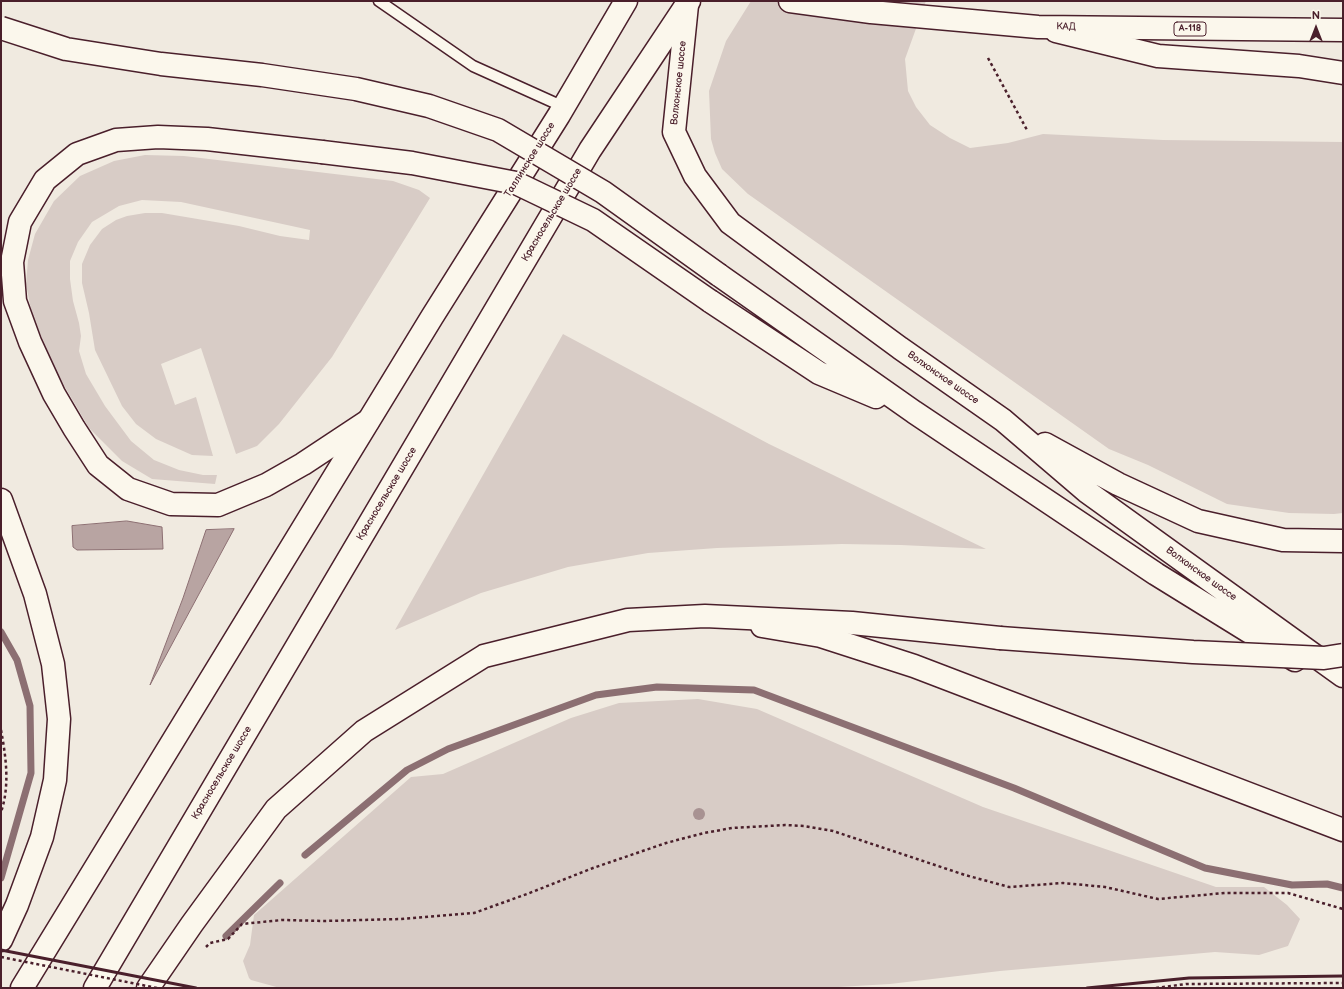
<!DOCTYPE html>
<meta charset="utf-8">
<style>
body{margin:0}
#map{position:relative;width:1344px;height:989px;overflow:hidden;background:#f0eae0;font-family:"Balsamiq Sans",sans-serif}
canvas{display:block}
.frame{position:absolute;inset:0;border:2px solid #4a1f2b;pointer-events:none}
.north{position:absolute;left:1296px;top:8px;width:40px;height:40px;-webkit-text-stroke:3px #fbf7ec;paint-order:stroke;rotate:0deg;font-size:11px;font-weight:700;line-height:16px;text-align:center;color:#4a1f2b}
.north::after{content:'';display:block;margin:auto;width:14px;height:18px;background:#4a1f2b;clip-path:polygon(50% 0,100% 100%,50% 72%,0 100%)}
</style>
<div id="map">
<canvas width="1344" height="989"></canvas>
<div class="frame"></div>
<div class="north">N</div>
</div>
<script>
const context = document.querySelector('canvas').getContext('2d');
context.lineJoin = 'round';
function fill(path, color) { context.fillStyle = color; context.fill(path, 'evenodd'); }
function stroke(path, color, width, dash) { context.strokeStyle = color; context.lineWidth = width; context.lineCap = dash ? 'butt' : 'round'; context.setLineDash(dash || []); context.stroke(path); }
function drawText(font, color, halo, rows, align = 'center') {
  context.font = font + ' "Balsamiq Sans",sans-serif'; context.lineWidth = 4; context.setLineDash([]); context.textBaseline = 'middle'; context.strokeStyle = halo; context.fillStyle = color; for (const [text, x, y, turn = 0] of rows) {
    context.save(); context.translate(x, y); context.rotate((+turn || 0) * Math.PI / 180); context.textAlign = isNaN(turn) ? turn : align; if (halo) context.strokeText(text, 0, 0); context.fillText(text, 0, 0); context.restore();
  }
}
fill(new Path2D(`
 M751,1H926L905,59L908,91L916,107L930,125L950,138L970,148L1008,143L1043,134L1163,140L1343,142V513L1334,514L1289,513L1227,504L1148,465L1109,449L748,194L722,169L715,153L711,139L709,91L726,41Z
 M145,155L184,156L393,181L419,190L430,198L332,357L279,424L257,446L236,454L201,348L161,364L175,405L196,397L213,456L192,455L156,439L136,424L122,406L95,350L89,313L82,283V264L90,245L102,229L116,220L127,216L145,213H162L239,226L280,236L309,240L310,230L181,202L142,200L119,206L92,222L78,242L70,261V279L73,301L79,323L81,336L79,351L86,374L105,406L131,441L154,460L179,470L203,475H217L215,484L152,479L122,461L89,428L59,377L32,315L26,284L28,260L35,234L54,201L80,176L114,161Z
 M563,334L769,444L986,549L901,545L842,544L717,548L648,553L568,567L481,593L395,630Z
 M698,699L757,709L983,807L1216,887H1264L1287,905L1300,919L1288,946L1259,955L1215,952L1000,971L890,984L821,988H280L251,980L249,978L243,961L250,945L254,915L411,777L443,774L571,718L619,703Z`), '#d8ccc6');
const water = new Path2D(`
 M127,521L162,527L163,549L77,550L73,547L72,526Z
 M234,529L150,685L183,598L206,530Z`);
fill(water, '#b8a4a2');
stroke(water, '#8c6f72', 1);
stroke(new Path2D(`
 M1,632L17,660L30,706L31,773L1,878
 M305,855L407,770L448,749L596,695L657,687L754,690L1014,788L1205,868L1292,885L1327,884L1343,888
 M226,936L280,883`), '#8c6f72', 7);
const service = new Path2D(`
 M379,1L473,66L564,107`);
const secondary = new Path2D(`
 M687,5L674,132L695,176L730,223L900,348L1003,420L1086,491L1343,676
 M1056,31L1158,56L1299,66L1343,73
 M322,152L207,139L158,137L116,140L77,154L45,180L20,222L12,262L15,301L30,342L54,394L74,428L98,465L128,489L171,504L218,505L266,485L303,464L368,421
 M719,275L914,412L1156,574L1295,660
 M710,301L819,373L876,397
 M1045,444L1118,484L1198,521L1283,540L1343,541
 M762,626L821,636L914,666L1343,830`);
const trunk = new Path2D(`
 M1,500L35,594L53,664L59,719L55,780L42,837L17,905L1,940
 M22,988L432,317L559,115L626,1
 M95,988L590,150L689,1
 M148,988L192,924L276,809L364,731L484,656L628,620L705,616L852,623L1000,638`);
const motorway = new Path2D(`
 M790,1L871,12L1038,27L1343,30`);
stroke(service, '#4a1f2b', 13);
stroke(secondary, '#4a1f2b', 25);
stroke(trunk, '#4a1f2b', 25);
stroke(motorway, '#4a1f2b', 25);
stroke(new Path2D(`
 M988,58L1027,130
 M1,730C6,757 10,786 1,812
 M206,947L210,943L228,939L242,924L282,920L324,921L400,919L474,913L527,894L593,868L666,843L704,833L732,828L785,825L804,826L833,831L965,875L1009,887L1063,883L1105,887L1158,899L1225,893H1288L1343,909
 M1156,988L1186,984L1343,983`), '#4a1f2b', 2.5, [3, 3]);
stroke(service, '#fbf7ec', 10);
stroke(secondary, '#fbf7ec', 22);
stroke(trunk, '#fbf7ec', 22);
stroke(motorway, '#fbf7ec', 22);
stroke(new Path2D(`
 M1,950L196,988
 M1087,988L1189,978L1343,976`), '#4a1f2b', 3);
const secondaryBridge = new Path2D(`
 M1,28L66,49L161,64L262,75L356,89L429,106L498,130L603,192L719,275
 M322,152L412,163L516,183L593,220L710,301`);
const trunkBridge = new Path2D(`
 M1000,638L1193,652L1324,658L1343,655`);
stroke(secondaryBridge, '#4a1f2b', 25, []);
stroke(trunkBridge, '#4a1f2b', 25, []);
stroke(new Path2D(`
 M1,957L157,988`), '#4a1f2b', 2.5, [3, 3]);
stroke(secondaryBridge, '#fbf7ec', 22);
stroke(trunkBridge, '#fbf7ec', 22);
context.fillStyle = '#a89292';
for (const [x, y] of [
 [699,814]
]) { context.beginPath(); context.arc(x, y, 6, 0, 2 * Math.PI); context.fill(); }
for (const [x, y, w] of [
 [1190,29,32]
]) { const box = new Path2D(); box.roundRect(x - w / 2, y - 7, w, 14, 3); context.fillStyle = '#fbf7ec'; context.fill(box); stroke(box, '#4a1f2b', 1); }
drawText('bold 9px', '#4a1f2b', null, [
 ["А-118",1190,29]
]);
drawText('10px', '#4a1f2b', '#fbf7ec', [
 ["КАД",1066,27,1],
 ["Волхонское шоссе",679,83,-84],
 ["Таллинское шоссе",530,160,-58],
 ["Красносельское шоссе",552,215,-59],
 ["Волхонское шоссе",943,378,35],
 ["Красносельское шоссе",387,494,-59],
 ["Волхонское шоссе",1201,574,36],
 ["Красносельское шоссе",222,773,-59]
]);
</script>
